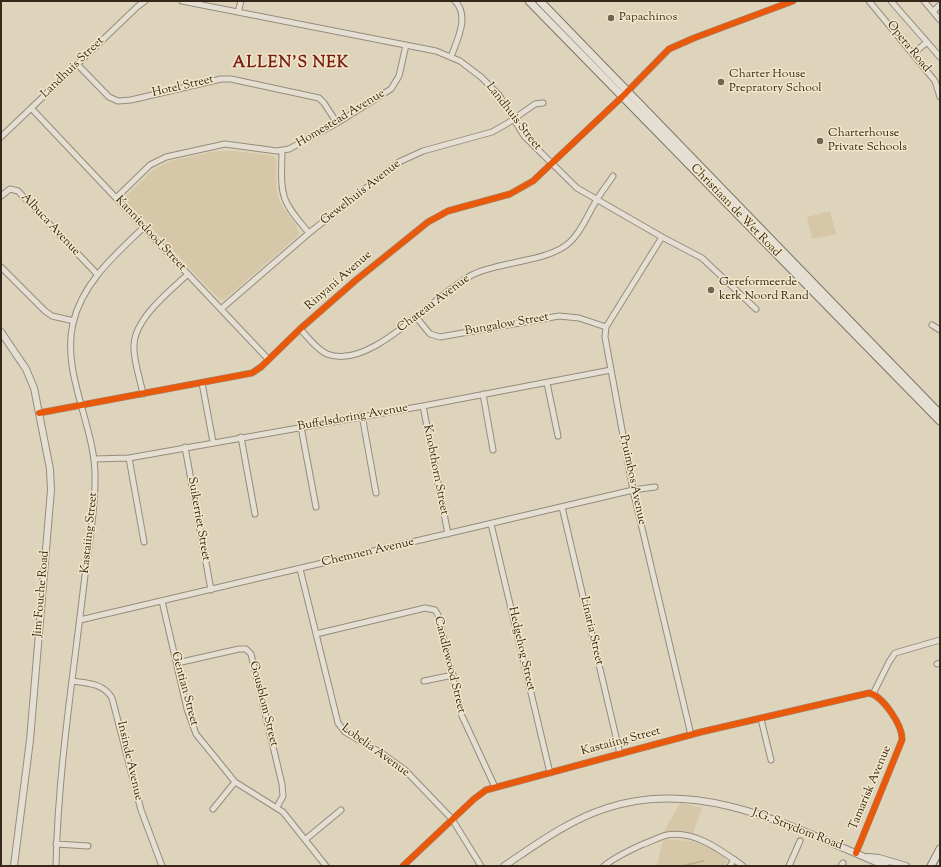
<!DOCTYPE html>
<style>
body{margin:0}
#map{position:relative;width:941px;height:867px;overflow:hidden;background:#ded4bc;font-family:"Sorts Mill Goudy",serif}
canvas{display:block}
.frame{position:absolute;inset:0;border:2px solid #35281a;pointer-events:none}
</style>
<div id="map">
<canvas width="941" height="867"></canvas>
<div class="frame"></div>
</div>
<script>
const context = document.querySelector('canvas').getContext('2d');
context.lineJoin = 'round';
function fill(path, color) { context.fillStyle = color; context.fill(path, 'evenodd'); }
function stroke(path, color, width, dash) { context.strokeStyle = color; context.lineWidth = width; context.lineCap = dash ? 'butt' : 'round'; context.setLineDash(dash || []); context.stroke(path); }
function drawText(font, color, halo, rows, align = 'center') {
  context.font = font + ' "Sorts Mill Goudy",serif'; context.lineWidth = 3; context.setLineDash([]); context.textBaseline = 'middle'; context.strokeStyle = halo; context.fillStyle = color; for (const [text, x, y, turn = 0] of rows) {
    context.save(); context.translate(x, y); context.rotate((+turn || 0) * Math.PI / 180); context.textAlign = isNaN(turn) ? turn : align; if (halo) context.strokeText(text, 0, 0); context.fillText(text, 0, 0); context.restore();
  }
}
fill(new Path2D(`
 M217,151H236L274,156L276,159C277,171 275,186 278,197C282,210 298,222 299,235L225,299L220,300L126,201V196L153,170L170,161Z
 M830,211L836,234L812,239L807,217Z
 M680,803L702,808L693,833H663Z
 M663,840C686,839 712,842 727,861L725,866H657Z`), '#d5c7a7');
stroke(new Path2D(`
 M682,866L703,861`), '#bcae8f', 1.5);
const minor = new Path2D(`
 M182,1L436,51L460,61L481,77L499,95L524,136L577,188L662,237L702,258L756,309
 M869,1L935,81L940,97
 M891,1L940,57
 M924,1L940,20
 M933,11L940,5
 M238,12L241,1
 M914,53L927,42
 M451,57C457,40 470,16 455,1
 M77,64L109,97L118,101L131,100L221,79H231L319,98L324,103L337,123
 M32,109L268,359
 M1,137L137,7L145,1
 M282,151C281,196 279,198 309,233
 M1,196L10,189L18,191L97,274
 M116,198L150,165L166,157L225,144L277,151L289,149L337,123L391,89L399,76L406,45
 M662,237L606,327L605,337L633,490L691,735
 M1,267L45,311L52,316L74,321
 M221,309L309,233L399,162L423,151L492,132L508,123L535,104L543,103
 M416,317L430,334L440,337L559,316L579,318L606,327
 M932,325L940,330
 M300,329C308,337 316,349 327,354C371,372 436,292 474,274C501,261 549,262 570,242C582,231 588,214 596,201C601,192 608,184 613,176
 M202,383L213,442
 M547,383L558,436
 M143,394C140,378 133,360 134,345C135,318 170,291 188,274
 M483,394L493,450
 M423,406L448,534
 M39,413L252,373L261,367L300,329L356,280L428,222L448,211L510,194L533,181L622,97L669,49L694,38L793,1
 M362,415L376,493
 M301,427L316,507
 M241,437L255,514
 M185,447L211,590
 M129,458L144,542
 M94,459L129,458L423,406L611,370
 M562,507L620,754
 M491,524L550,773
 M300,569L338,723L345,732L383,754L405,770L452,819L481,866
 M162,601L187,709L196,734L235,782L283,812L326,866
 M80,620L633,490L655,487
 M316,634L425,608L435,610L438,615L462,716L495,787
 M177,663L239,649H246L251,654L282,784L283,796L277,807
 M937,664L940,663
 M72,681C87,683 103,683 112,698L141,810L162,866
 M424,681L453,675
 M873,694L889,662L895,653L940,640
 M761,719L771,760
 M213,809L235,782
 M306,839L341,810
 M56,844L88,846
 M56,866C58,768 74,672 85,575C89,544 95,512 95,481C97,428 61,376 73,323C83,282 115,255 144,227
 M403,866L474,799L486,790L701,732L869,693C883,696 903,726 902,740L856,853
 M604,866C615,857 628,851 641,845C650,842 659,837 667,835C695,830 722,851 743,866
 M730,866L734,859
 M789,866L800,841
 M841,866L843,863`);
const tertiary = new Path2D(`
 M1,332L26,369L34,388L50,469L51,490L30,740L14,866
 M868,857L879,858L906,866
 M504,866C537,844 569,820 607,808C704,776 799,831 886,866`);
const secondary = new Path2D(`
 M529,1L940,421
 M540,1L940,414
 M931,866L940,849`);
stroke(minor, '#948c7e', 7);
stroke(tertiary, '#948c7e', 8);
stroke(secondary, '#7c7568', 9);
stroke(minor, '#e5dfd3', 5);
stroke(tertiary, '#e5dfd3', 6);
stroke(secondary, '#e5dfd3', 7);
stroke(new Path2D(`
 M39,413L252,373L261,367L300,329L356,280L428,222L448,211L510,194L533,181L622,97L669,49L694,38L793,1
 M403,866L474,799L486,790L701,732L869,693C883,696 903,726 902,740L856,853`), '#e8590c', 6);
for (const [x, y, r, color] of [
 [611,18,4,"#706453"],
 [721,82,4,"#706453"],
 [820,141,4,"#706453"],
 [711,290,4,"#706453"]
]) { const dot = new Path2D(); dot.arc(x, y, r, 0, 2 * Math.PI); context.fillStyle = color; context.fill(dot); stroke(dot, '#f3e7ca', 1.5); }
drawText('12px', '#35281a', '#f3e7ca', [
 ["Papachinos",619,18],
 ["Charter House",729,75],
 ["Prepratory School",729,89],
 ["Charterhouse",828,134],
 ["Private Schools",828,148],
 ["Gereformeerde",719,283],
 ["kerk Noord Rand",719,297]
], 'left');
drawText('12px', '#35281a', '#f3e7ca', [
 ["Opera Road",908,47,51],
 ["Landhuis Street",73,68,-44],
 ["Hotel Street",183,87,-13],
 ["Landhuis Street",513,117,52],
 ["Homestead Avenue",341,119,-31],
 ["Gewelhuis Avenue",361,193,-38],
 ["Christiaan de Wet Road",735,211,46],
 ["Albuca Avenue",50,225,47],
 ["Kanniedood Street",150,234,47],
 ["Rinyani Avenue",339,281,-41],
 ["Chateau Avenue",434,304,-37],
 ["Bungalow Street",507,325,-10],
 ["Buffelsdoring Avenue",353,418,-10],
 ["Knobthorn Street",435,470,79],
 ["Pruimbos Avenue",632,480,78],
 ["Suikerriet Street",198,519,80],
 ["Kastaiing Street",90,533,-84],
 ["Chemnen Avenue",368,553,-13],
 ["Jim Fouche Road",42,594,-85],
 ["Linaria Street",591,631,77],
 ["Hedgehog Street",521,649,77],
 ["Candlewood Street",449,665,76],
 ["Gentian Street",184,689,75],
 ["Gousblom Street",263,704,76],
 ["Kastaiing Street",621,742,-15],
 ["Lobelia Avenue",375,751,36],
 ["Insinde Avenue",129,761,77],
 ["Tamarisk Avenue",871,788,-67],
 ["J.G. Strydom Road",797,830,21]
]);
context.letterSpacing = '1px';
drawText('bold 16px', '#7a1f14', '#f3e7ca', [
 ["ALLEN'S NEK",291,64]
]);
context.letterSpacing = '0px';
</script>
